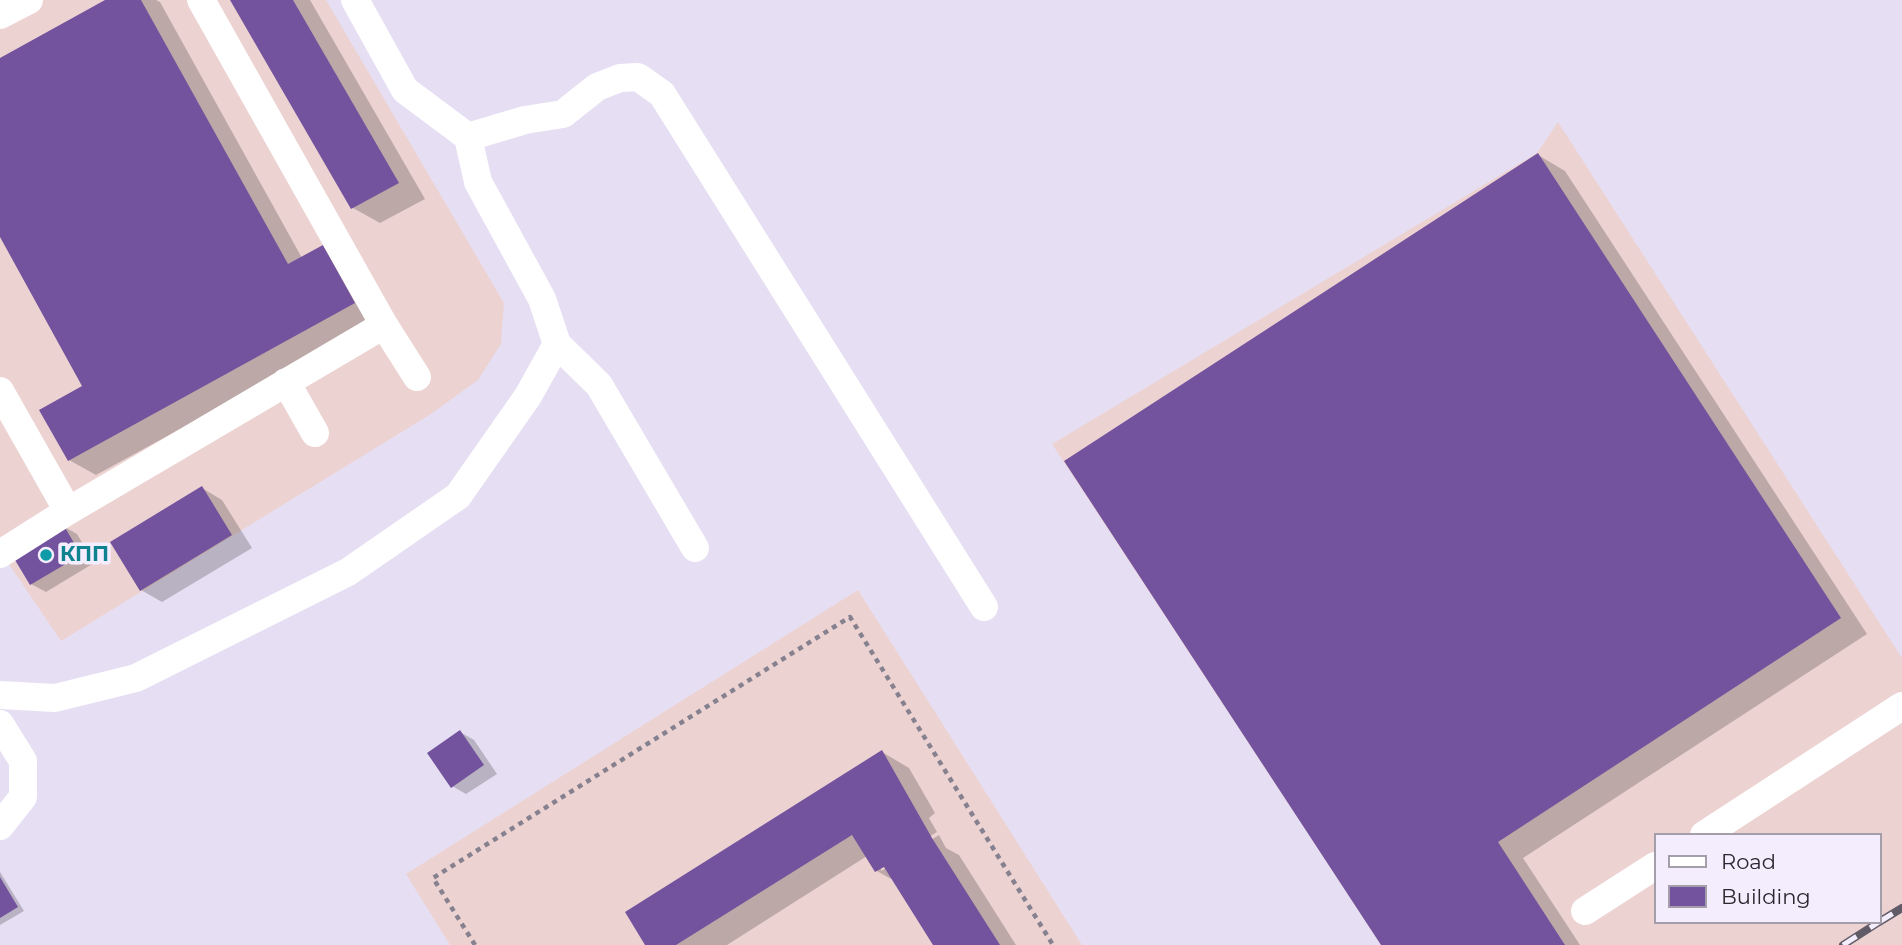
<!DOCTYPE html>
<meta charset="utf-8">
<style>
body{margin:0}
#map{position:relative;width:1902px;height:945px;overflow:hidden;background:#e6dff3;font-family:Montserrat,sans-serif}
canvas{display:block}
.legend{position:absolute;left:1654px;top:833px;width:228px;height:91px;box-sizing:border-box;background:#f3edfd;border:2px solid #a39eaa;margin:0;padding:9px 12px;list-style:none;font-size:21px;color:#2a272e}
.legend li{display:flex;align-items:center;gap:14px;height:35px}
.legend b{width:35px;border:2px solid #a39eaa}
</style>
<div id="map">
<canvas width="1902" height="945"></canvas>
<ul class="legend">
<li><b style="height:9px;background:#fff"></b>Road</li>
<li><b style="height:19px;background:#73539d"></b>Building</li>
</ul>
</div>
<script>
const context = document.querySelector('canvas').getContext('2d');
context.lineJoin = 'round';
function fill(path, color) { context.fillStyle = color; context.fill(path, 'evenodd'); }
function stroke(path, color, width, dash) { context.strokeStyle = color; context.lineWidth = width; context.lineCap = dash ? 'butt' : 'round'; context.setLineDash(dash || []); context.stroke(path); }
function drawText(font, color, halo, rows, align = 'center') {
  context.font = font + ' Montserrat,sans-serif'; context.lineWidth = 7; context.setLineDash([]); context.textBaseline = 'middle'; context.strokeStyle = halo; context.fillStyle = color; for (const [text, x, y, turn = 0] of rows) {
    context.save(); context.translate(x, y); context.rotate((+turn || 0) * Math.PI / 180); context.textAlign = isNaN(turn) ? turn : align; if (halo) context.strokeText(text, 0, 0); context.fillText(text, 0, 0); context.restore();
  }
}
fill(new Path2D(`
 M0,0H326L504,303L501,344L478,380L431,414L61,641L0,551Z
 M1558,122L1902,658V945H1381L1052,444L1537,153ZM1655,835H1879V922H1655Z
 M858,590L1082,945H450L406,874Z`), '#edd2d2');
fill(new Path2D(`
 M109,0H156L160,2L302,258L323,247L381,319L96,475L69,460L85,387L0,234V60Z
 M232,0H310L425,199L380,223L353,208Z
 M1538,155L1565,171L1867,634L1523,858L1580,945H1383Z
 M202,488L222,500L252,548L162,602L141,590Z
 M63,526L77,534L94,563L46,592L31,584Z
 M460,732L474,740L497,774L466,794L452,786Z
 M882,752L909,768L935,813L929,818L937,832L881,867V871L939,835L946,848L959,855L1016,945H935L893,878L891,879L877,871L867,856L727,945H647Z
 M0,872L24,911L0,925Z`), '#0003');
fill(new Path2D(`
 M105,0H141L288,264L323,245L355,303L68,461L39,410L82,386L0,237V58Z
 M230,0H293L399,183L351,209Z
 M1538,153L1841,618L1498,842L1565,945H1381L1064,461Z
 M202,486L232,535L140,591L110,542Z
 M63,524L81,555L30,585L12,555Z
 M460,730L484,765L451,788L427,753Z
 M882,750L932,838L1000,945H933L884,867L875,872L852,835L676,945H645L625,912Z
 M0,877L18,907L0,918Z`), '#73539d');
stroke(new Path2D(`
 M475,945L433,878L850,617L1053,945`), '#86818f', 4.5, [5, 5]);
stroke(new Path2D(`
 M355,0L405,90L468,137L478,182L542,299L557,344L599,385L695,548
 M0,15L29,0
 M468,137L525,120L563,114L597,87L620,78L638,77L662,94L984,607
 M384,325L417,377
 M286,382L315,433
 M0,391L68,511L0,554
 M68,511L384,325L201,0
 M0,695L55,698L136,678L348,572L458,496L528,396L557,344
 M0,724L23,761V797L0,826
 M1704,835L1902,706
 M1585,911L1655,866`), '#fff', 28);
const rail = new Path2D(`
 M1879,922L1902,908
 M1843,945L1879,922`);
stroke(rail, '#605b66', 8);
stroke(rail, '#f3edfd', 5, [16]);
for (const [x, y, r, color] of [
 [46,555,7,"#0f9aa8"]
]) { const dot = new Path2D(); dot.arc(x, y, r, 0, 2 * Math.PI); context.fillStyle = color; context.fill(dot); stroke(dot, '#f3edfd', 2.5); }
drawText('bold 21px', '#0d838f', '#f3edfd', [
 ["КПП",60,555]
], 'left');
</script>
